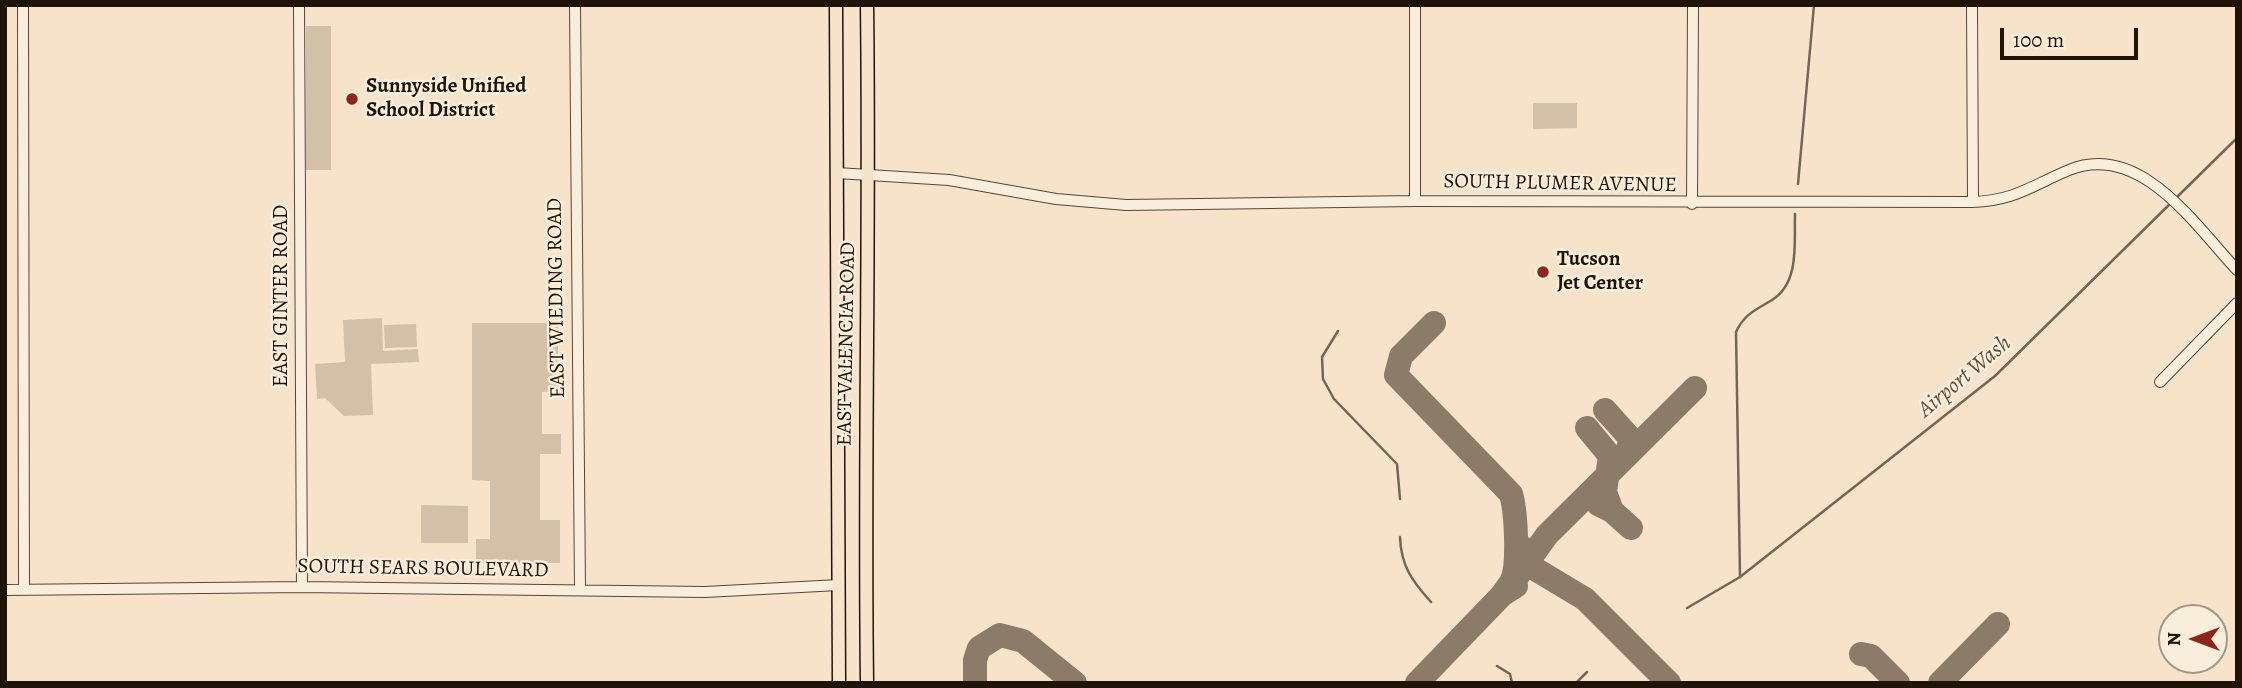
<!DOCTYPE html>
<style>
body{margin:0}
#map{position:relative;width:2242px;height:688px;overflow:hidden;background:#f6e3c9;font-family:Alegreya,serif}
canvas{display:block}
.frame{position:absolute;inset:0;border:7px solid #201308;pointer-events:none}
.north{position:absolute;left:2158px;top:604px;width:70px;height:70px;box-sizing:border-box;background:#f9eddc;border:2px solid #a29687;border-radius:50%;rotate:270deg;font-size:19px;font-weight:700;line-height:28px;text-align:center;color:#201308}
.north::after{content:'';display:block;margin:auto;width:24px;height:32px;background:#8f2418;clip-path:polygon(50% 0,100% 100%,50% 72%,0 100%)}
.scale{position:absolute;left:2000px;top:28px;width:138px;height:32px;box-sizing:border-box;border:4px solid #201308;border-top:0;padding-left:9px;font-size:21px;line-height:24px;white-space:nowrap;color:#201308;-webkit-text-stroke:5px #f9eddc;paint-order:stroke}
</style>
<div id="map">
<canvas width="2242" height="688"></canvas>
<div class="frame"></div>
<div class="north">N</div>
<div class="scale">100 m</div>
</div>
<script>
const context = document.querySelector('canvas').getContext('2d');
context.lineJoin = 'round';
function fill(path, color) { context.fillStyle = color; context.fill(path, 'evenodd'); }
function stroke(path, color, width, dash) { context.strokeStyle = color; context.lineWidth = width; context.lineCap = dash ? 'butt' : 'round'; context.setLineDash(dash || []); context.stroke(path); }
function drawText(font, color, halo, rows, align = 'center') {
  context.font = font + ' Alegreya,serif'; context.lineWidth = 5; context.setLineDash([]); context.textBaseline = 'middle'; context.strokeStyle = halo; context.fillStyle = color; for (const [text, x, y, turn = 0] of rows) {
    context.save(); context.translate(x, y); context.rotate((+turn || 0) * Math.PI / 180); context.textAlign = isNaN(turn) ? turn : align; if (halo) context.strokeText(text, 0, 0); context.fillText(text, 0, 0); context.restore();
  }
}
fill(new Path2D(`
 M306,26H331V170H306Z
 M1533,103H1577V128L1533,129Z
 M382,318L383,351L418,349L419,362L371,364L373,415L344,416L325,398L317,399L315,364L345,362L343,320Z
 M472,323H558V391L542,392V434H561V454H540V520H560V563H476V539H490V481L472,480Z
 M416,324L417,347L385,348L384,325Z
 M421,505L468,506V543H421Z`), '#d2c0a8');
stroke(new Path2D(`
 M1798,184L1814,5
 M1338,331L1322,357L1323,379L1334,399L1397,464L1400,499
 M1400,537C1401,566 1412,581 1431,602
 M1740,577L1736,332C1744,314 1756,310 1772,300C1800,283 1794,242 1795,214
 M1687,608L1740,577L1995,376L2237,138
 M1497,666L1510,674L1512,683
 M1576,683L1587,672`), '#756554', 2.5);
stroke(new Path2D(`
 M1434,323L1401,356L1396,375L1511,494C1516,511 1519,564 1512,580C1510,585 1505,590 1502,595
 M1605,410L1631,439L1626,456
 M1587,428L1610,456L1605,492L1612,511
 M1598,504L1612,511L1631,528
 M1523,548L1535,569L1585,599L1669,683
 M1514,581L1547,535L1695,388
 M1861,654L1871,656L1898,683
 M975,683V660L979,648L1000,635L1023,641L1075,683
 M1417,683L1502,595L1516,586
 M1940,683L1998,624`), '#8b7b68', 24);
const minor = new Path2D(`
 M23,5L24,590
 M299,5L302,587
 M575,5L580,590
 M1415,5V201
 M1972,5L1973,202
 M837,173L949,180L1056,199L1126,205L1415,201L1973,202C2014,201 2033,185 2069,170C2140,141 2195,225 2237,270
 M1692,204L1693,5
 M2160,382L2237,303
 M5,590L302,587L705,592L839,585`);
const major = new Path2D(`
 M836,5L839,683
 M867,5C870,231 864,457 867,683`);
stroke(minor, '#564738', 12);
stroke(major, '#201308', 15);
stroke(minor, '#f9eddc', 10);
stroke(major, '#f6e3c9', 12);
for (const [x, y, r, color] of [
 [352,99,7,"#8f2418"],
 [1543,272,7,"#8f2418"]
]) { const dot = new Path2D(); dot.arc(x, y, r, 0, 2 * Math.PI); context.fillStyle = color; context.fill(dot); stroke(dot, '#f9eddc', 2.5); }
drawText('bold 21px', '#201308', '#f9eddc', [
 ["Sunnyside Unified",366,87],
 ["School District",366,111],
 ["Tucson",1557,260],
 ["Jet Center",1557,284]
], 'left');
drawText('21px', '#201308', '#f9eddc', [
 ["SOUTH PLUMER AVENUE",1560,184,1],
 ["EAST GINTER ROAD",282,296,-90],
 ["EAST WIEDING ROAD",557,298,-91],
 ["EAST VALENCIA ROAD",847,344,-89],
 ["SOUTH SEARS BOULEVARD",423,569,1]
]);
drawText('italic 23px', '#5f5141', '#f9eddc', [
 ["Airport Wash",1965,377,-40]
]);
</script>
